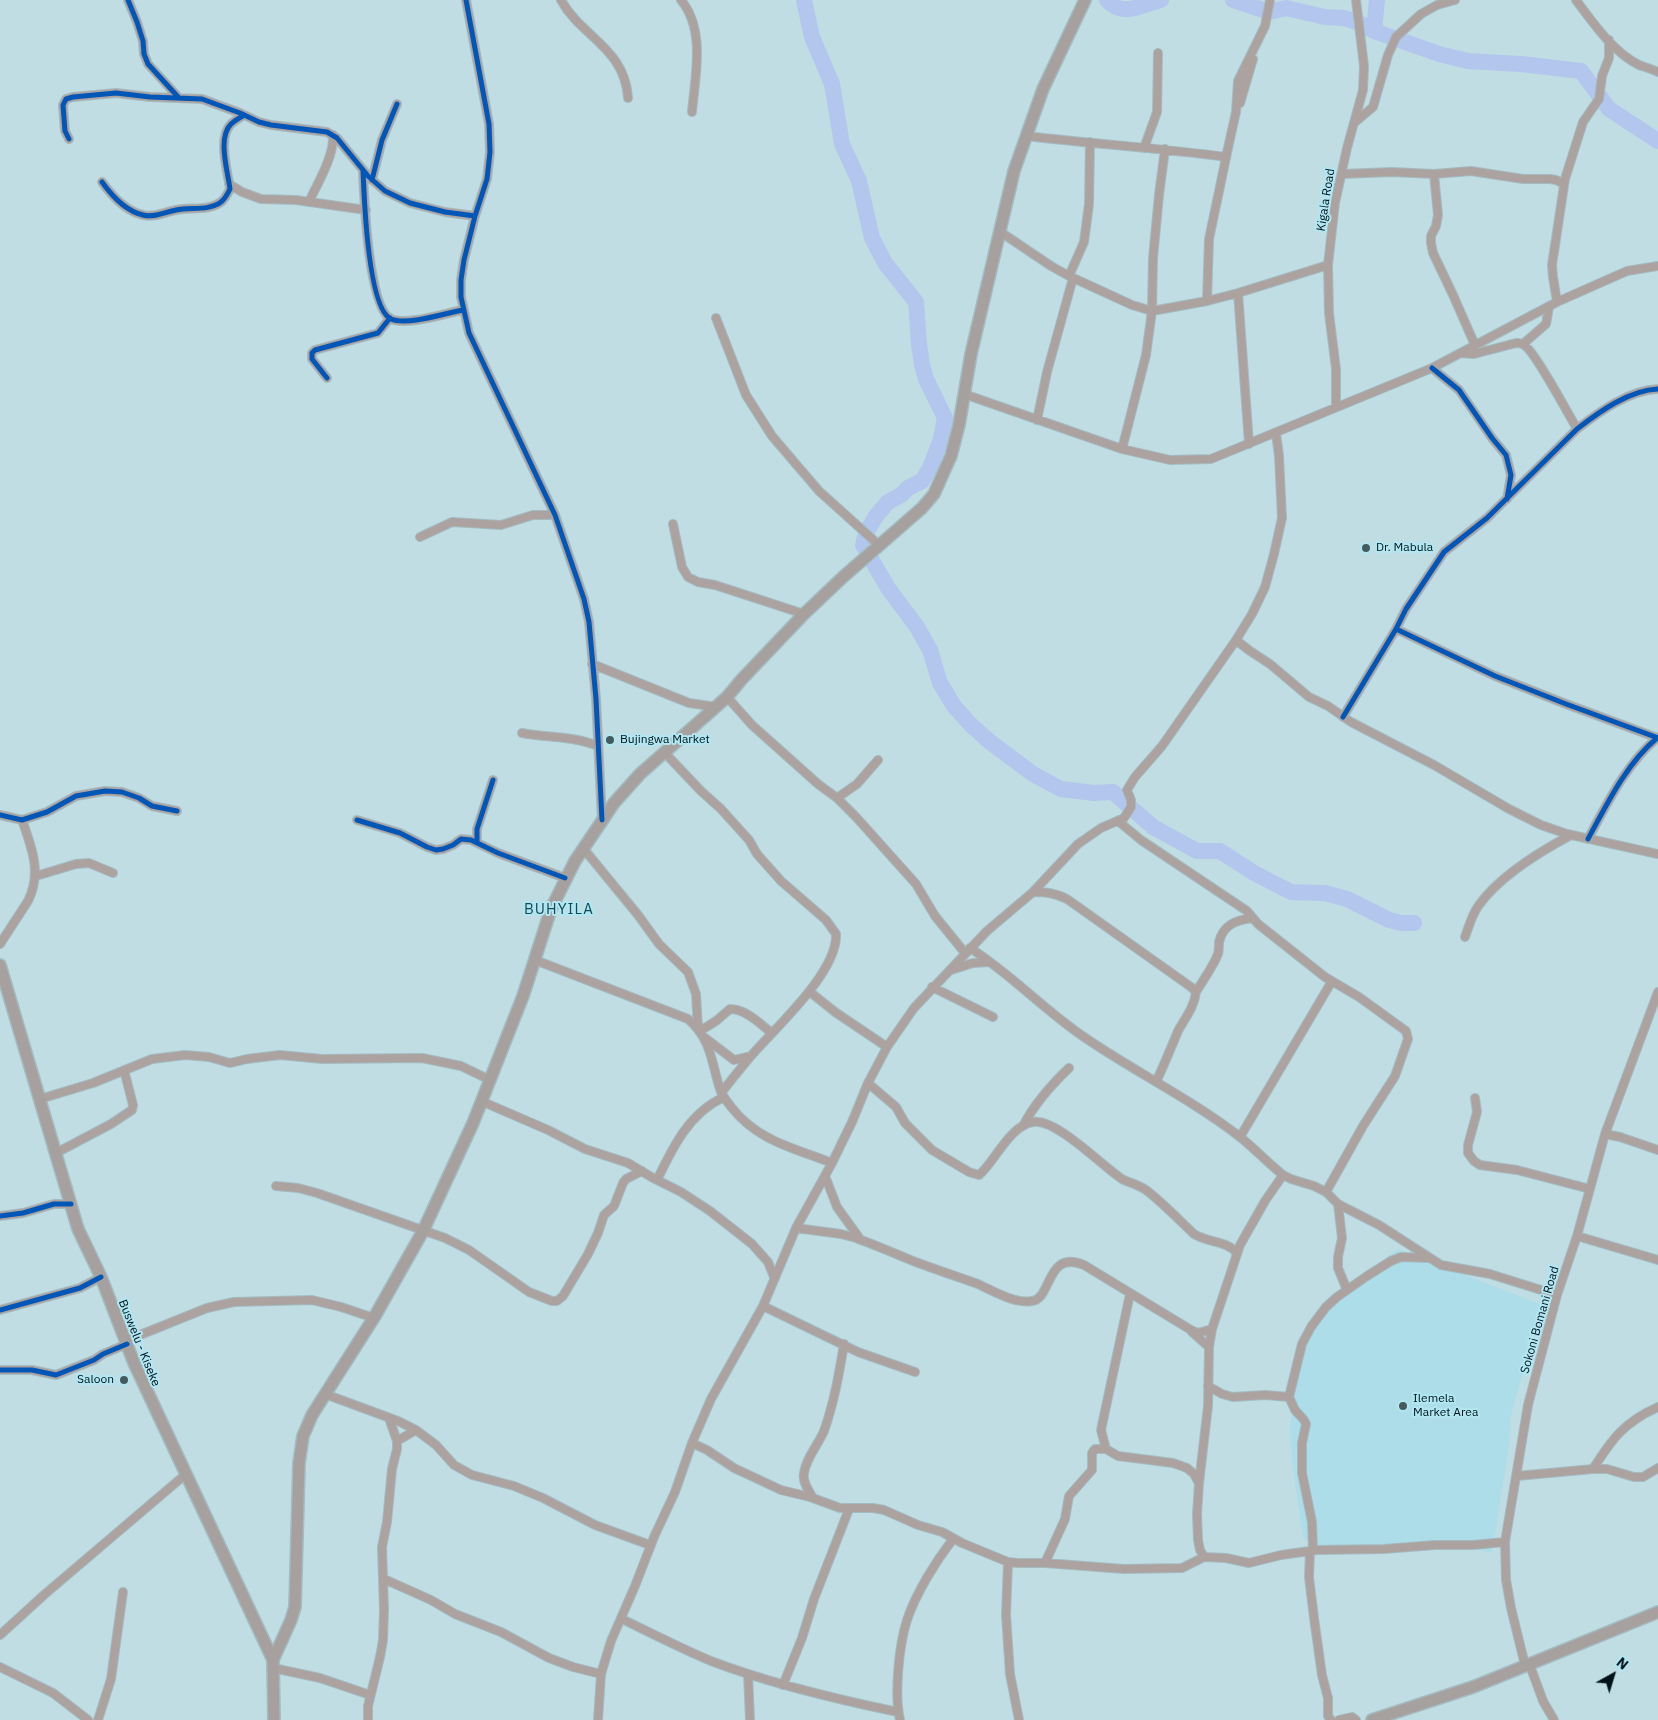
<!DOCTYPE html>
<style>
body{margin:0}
#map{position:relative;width:1658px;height:1720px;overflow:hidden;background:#c0dde4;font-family:"IBM Plex Sans",sans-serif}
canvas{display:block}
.north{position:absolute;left:1588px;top:1650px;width:50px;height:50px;-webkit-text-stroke:4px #b1e7f3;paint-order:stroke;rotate:39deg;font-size:14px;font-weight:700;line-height:20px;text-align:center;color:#011318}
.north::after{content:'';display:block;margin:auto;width:18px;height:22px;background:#011318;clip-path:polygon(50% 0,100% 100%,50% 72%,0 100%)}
</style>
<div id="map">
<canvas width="1658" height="1720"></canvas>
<div class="north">N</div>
</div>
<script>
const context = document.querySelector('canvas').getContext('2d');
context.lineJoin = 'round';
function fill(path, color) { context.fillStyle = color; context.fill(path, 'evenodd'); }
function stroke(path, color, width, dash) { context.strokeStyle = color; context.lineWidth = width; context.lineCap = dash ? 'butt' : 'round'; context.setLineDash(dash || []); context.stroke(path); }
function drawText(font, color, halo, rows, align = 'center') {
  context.font = font + ' "IBM Plex Sans",sans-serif'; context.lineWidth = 4; context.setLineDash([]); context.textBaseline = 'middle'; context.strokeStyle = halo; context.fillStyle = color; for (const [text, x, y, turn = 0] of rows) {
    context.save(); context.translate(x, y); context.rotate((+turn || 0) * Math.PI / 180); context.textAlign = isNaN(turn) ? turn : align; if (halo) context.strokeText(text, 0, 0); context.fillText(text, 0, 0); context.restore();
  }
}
fill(new Path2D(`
 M1398,1249L1540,1304L1523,1373L1511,1415L1509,1445L1492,1553L1459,1545L1440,1544L1400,1552L1320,1546L1303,1538L1292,1461L1290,1426L1298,1372L1312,1323L1328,1299Z`), '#acdde8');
stroke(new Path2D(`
 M804,0L812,37L832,84L842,144L859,181L872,238L885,263L916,302L919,344L922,365L926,379L945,418L941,439L930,468L922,481L908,488L901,495L888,502L876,516L866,533L863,545L888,588L917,627L930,650L940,683L954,706L970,724L990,742L1033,774L1061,789L1094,793L1113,792L1153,827L1197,851H1220L1254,873L1291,892L1325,893L1347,899L1389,920L1401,923H1414
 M1107,0C1122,18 1141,5 1161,0
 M1233,0L1269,12L1286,8L1325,17L1344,18L1359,23L1374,31L1377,0
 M1374,31L1439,54L1468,61L1521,64L1581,71L1609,109L1658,141`), '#b3c6ed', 16);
const street = new Path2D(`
 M128,0L137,22L143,41L144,54L148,64L179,98
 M466,0L489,124L490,152L487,179L475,216L464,260L461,280V297L469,333L555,515L584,599L589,622L596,699L602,820
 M561,0C581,37 625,48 628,98
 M681,0C706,30 695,77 692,112
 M1576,0C1593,23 1613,52 1639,65C1645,67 1652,69 1658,72
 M1240,103L1253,59
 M1354,123L1373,107L1388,55L1396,37L1421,14L1437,5L1455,0
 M1027,136C1093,144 1160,148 1226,157L1236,112L1238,81L1265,26L1270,0
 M69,139L65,131L63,105L66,99L73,97L116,93L150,97L202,99L240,113L259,122L271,125L327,132L337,138L368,176L385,191L410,203L445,212L475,216
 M1144,148L1157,112L1158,53
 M363,170C364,196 368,308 391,319C407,326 446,313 463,310
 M1342,174L1392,172L1434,174L1471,171L1523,179H1550L1556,180L1564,184
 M1434,174L1438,215L1436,226L1431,236V243L1433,253L1453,295L1475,345
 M372,180L382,140L397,104
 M102,182C112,196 125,211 143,215C154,218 165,212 176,210C191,207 209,211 221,202C225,199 228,193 230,189C228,172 217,138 231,124C235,120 240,118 244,115
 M229,184L242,192L261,199L296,200L366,210
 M309,202C318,182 334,157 333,135
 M999,231L1051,266L1069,276L1132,305L1152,311L1207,301L1238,293L1328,265
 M1069,276L1084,242L1089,204L1090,142
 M1238,293L1249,444
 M1207,301L1209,239L1227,153
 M1557,302L1553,277L1552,265L1565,179L1583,122L1599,99L1602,76L1609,58V40
 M716,318L746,395L772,436L819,491L879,545
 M1523,344L1546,324L1549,307
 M1461,353L1474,354L1516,343C1519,343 1522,343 1524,345C1534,350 1569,415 1577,429
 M1432,368L1459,390L1492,438L1506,455L1511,475L1507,499
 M327,378L312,359V353L315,350L378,333L390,318
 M964,394L1122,449L1170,460L1211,459L1432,368L1557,302L1627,271L1658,266
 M1336,407V369L1329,313L1328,265L1335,203L1347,148L1363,90L1364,66L1356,0
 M1037,420L1047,372L1073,278
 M1122,449L1146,355L1152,311L1153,258L1159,195L1165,149
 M673,524L682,567L688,577L698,582L715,585L804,614
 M420,537L452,522L501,525L533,515H555
 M1396,629L1495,676L1566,704L1658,738
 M1236,640L1250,651L1270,664L1309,697L1328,706L1351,722L1434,765L1509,809L1541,825L1567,834L1658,854
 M592,664L689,703L717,707
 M727,697L752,725L818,784L837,798L856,817L916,884L935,916L965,953
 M1343,717L1396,629L1406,609L1444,552L1487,518L1577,429C1599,412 1629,390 1658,389
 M522,733C548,738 574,736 598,746
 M664,752L701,791L721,809L739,829L749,840L757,854L781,881L826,920L836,934C838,972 775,1028 751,1056C741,1068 731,1080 722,1092
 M837,798L857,784L878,760
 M0,815L22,820L47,812L76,796L105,791L122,792L139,798L152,806L177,811
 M357,820L400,833L427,847L436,850L443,849L453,845L461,839L471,840L498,853L565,878
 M1118,821L1141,840L1247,911L1258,924L1325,977L1359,997L1406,1031L1408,1039L1395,1076L1363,1126L1326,1192
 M1588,839C1607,804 1626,764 1657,738
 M477,842V829L493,780
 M583,848L638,915L659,944L688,972L696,994L698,1028
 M36,876L76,864L89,863L113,873
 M1033,892C1046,892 1055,893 1067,899L1191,987L1196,992C1194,1008 1185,1018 1178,1031C1171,1048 1164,1065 1156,1082
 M1465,937C1469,926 1472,914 1479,905C1499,877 1541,851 1571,835
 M0,944L28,901C42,873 32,848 22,820
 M970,948C1011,974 1044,1010 1084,1037C1135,1072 1191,1099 1240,1137C1255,1149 1268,1163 1283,1175L1291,1179L1314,1186L1326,1192L1338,1204L1379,1225L1441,1265L1490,1274L1557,1295
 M535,960L688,1019C713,1041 711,1064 721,1092C724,1098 728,1103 732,1108C758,1141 794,1148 832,1163
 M951,970L973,963L990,962
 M932,987L993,1017
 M810,992L835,1012L887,1047
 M1196,992C1203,980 1213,967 1218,954C1219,950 1219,946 1219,942C1223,925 1236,920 1252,918
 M700,1031L716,1021L730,1009C746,1009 760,1024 772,1033
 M705,1038L734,1060L751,1056
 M868,1083L896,1107L905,1123L932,1150L969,1172L979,1175C994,1163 1010,1125 1033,1122C1056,1118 1102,1166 1122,1179C1130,1183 1139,1185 1146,1190C1163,1203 1178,1219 1194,1234C1208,1243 1226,1240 1237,1253
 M1475,1098L1477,1112L1468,1145V1153L1474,1161L1480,1165L1517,1170L1590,1189
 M40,1099L93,1083L152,1059L185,1055L209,1057L230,1063L247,1059L280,1055L322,1059L422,1058L461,1066L490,1080
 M481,1101L548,1130L585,1149L628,1163L653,1178L681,1192L710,1211L752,1244L768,1262L774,1277
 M1023,1126C1035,1103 1050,1086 1069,1068
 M1605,1134L1620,1137L1658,1150
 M1240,1137L1332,981
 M56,1153L111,1124L132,1110L133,1105L124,1070
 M825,1176L837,1207L860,1239
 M657,1180C673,1147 689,1113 724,1097
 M276,1186L298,1188L317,1193L445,1238L469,1250L529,1292L552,1301H557L563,1296L588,1254L598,1233L604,1215L614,1206L623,1183L626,1179L642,1171
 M1338,1204L1342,1238L1338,1257V1268L1347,1290
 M0,1216L23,1213L54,1204H71
 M796,1228L841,1234L856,1238C875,1245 894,1253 913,1261C934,1269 956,1276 978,1284C993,1291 1015,1304 1032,1301C1052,1299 1046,1249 1084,1265L1191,1330L1198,1333L1212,1329
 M1577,1236L1658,1260
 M1130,1294L1101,1430L1106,1449L1118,1456L1173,1463L1187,1468L1194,1474L1199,1483
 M763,1306L858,1352L915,1372
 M0,1310L80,1288L101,1277
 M1192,1332L1209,1347
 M125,1341L207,1308L234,1302L312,1300L341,1307L374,1318
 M0,1370H32L56,1375L94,1360L103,1354L127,1344
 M1208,1386L1222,1394L1233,1397L1265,1395L1289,1397
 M325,1394L398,1421L416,1430L436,1445L454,1465L472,1475L514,1486L543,1498L595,1525L650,1545
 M397,1441L416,1430
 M692,1443L707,1450L734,1468L781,1490L810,1497L840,1508H873L884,1510L918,1525L942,1532L962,1543L1008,1562L1018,1563H1045L1124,1569L1182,1568L1204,1557L1226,1558L1249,1563L1281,1555L1317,1550L1384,1549L1435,1545H1473L1505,1542
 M1593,1469C1612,1439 1624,1422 1658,1407
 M1517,1476L1593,1469H1607L1634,1477H1643L1658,1468
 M813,1498C809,1491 802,1482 804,1473C806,1458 818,1445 824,1431C834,1403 839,1374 844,1344
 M1310,1551L1309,1577L1314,1618L1322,1675L1328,1698V1716L1331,1720
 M1313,1551L1312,1522L1302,1473V1443L1306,1424L1304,1420L1295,1410L1289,1397L1302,1344L1311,1327L1326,1307L1337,1297L1367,1276L1391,1261L1401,1257L1428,1258
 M1204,1557L1200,1550L1198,1540L1197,1514L1199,1483L1208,1406L1209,1347L1212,1329L1240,1245L1265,1201L1283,1175
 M1008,1562L1006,1615L1010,1674L1019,1720
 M1045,1563L1065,1519L1069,1496L1092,1470V1453L1095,1449H1106
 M384,1579L431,1600L455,1614L501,1632L549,1658L573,1667L601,1674
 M622,1619C651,1633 680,1648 711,1661C771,1684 835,1699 898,1712
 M0,1635L45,1594L186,1474
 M1529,1663L1543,1701L1554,1720
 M1525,1665L1511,1608L1506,1580L1505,1542L1528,1405L1557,1295L1577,1236L1605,1134L1658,992
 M0,1667L53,1693L88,1720
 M273,1668L320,1678L370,1695
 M748,1674L750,1720
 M783,1685L802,1638L814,1599L849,1509
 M98,1720L111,1679L123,1592
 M368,1720V1706L380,1657L383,1640L384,1610L382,1547L387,1522L392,1469L397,1449V1441L389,1418
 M598,1720L601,1674L611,1641L635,1586L654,1537L675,1492L692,1443L711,1399L763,1306L796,1228L832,1163L852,1122L868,1083L887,1047L914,1008L987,931L1033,892L1078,844L1101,828L1124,818L1131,807V800L1127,790L1135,777L1162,746L1236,640L1252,614L1265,587L1274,554L1282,518L1279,456L1276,433
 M900,1720C894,1694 899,1645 907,1620C916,1593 936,1561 953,1539
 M1339,1720L1352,1717L1356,1720`);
const secondary = new Path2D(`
 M0,965L78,1229L101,1277L134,1363L273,1660L274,1720
 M273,1660L291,1620L295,1607L299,1463L303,1436L312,1415L375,1316L423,1231L473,1123L523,996L551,909L575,861L614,803L640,774L727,697L742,679L804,614L843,577L922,508L934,494L942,476L951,456L959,425L971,354L1014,171L1043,89L1085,0
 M1372,1720L1473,1687L1658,1612`);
stroke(street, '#a4bbc1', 10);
stroke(secondary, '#a4bbc1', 14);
stroke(street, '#aca2a0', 8);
stroke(secondary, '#a6a19f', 11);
stroke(new Path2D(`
 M128,0L137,22L143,41L144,54L148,64L179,98
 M466,0L489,124L490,152L487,179L475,216L464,260L461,280V297L469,333L555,515L584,599L589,622L596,699L602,820
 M69,139L65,131L63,105L66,99L73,97L116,93L150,97L202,99L240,113L259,122L271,125L327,132L337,138L368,176L385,191L410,203L445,212L475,216
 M363,170C364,196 368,308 391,319C407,326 446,313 463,310
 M372,180L382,140L397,104
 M102,182C112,196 125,211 143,215C154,218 165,212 176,210C191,207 209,211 221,202C225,199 228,193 230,189C228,172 217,138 231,124C235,120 240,118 244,115
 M1432,368L1459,390L1492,438L1506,455L1511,475L1507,499
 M327,378L312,359V353L315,350L378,333L390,318
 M1396,629L1495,676L1566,704L1658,738
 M1343,717L1396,629L1406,609L1444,552L1487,518L1577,429C1599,412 1629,390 1658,389
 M0,815L22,820L47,812L76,796L105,791L122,792L139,798L152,806L177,811
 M357,820L400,833L427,847L436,850L443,849L453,845L461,839L471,840L498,853L565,878
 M1588,839C1607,804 1626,764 1657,738
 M477,842V829L493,780
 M0,1216L23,1213L54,1204H71
 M0,1310L80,1288L101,1277
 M0,1370H32L56,1375L94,1360L103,1354L127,1344`), '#0057b8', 5);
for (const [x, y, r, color] of [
 [1366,548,5,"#445a5f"],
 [610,740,5,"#445a5f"],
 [124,1380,5,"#445a5f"],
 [1403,1406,5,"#445a5f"]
]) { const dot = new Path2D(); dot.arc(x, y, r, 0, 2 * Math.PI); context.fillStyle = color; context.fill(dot); stroke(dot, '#b1e7f3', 2); }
drawText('12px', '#011318', '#b1e7f3', [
 ["Kigala Road",1326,200,-81],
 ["Sokoni Bomani Road",1540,1320,-74],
 ["Buswelu - Kiseke",139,1343,68]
]);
drawText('12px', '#011318', '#b1e7f3', [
 ["Dr. Mabula",1376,548],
 ["Bujingwa Market",620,740],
 ["Saloon",114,1380,"right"],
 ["Ilemela",1413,1399],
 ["Market Area",1413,1413]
], 'left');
context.letterSpacing = '1px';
drawText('15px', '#134b55', '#b1e7f3', [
 ["BUHYILA",559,910]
]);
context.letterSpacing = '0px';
</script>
